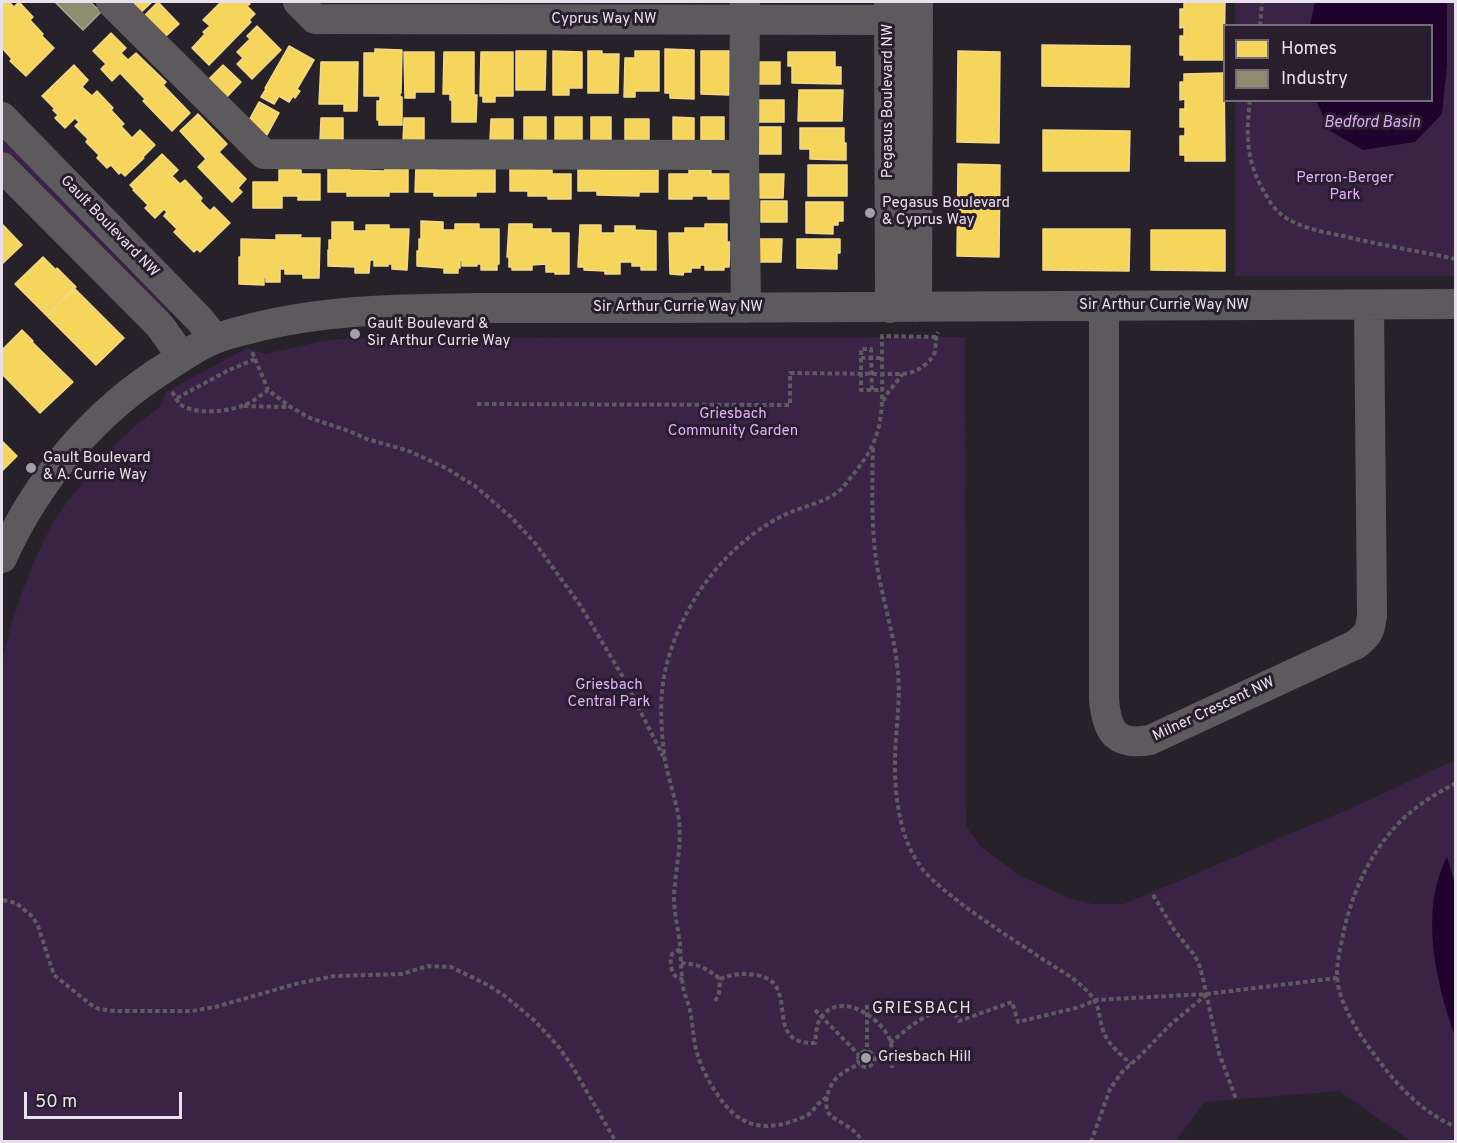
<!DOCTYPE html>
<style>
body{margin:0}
#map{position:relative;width:1457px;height:1143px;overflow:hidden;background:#27222a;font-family:Overpass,sans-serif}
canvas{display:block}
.frame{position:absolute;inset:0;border:3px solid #e8e1ec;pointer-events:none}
.legend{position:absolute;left:1223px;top:24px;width:210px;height:78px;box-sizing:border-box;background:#281e2d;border:2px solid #756c79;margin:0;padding:8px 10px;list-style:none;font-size:18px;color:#e8e1ec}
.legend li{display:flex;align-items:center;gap:12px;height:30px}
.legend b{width:30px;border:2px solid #756c79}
.scale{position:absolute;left:24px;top:1092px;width:158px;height:27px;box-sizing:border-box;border:3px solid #e8e1ec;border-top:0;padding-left:8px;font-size:18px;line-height:21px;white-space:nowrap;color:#e8e1ec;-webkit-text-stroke:4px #281e2d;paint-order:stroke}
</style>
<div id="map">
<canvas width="1457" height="1143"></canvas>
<div class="frame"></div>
<ul class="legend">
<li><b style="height:16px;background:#f6d55c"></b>Homes</li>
<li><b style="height:16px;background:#8c8c6e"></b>Industry</li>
</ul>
<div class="scale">50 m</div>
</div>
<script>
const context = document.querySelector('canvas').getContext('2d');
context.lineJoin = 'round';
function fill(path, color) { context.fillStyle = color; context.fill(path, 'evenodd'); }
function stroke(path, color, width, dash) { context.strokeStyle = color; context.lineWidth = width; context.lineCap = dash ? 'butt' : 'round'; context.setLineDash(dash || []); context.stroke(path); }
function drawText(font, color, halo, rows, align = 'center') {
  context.font = font + ' Overpass,sans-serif'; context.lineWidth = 6; context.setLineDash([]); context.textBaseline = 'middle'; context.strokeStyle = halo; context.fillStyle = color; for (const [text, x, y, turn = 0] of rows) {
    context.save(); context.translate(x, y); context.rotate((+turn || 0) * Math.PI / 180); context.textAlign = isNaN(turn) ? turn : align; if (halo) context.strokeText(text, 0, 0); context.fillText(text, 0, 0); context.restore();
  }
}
fill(new Path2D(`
 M1235,2H1455V276H1235V101L1432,100V26L1235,25Z
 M2,135L176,307L167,317L2,150Z
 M965,337L966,826L980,846L1017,874L1069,898L1093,904H1124L1356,806L1455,760V1141H1411L1339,1091L1205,1102L1175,1142H2V663L10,628L20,598L35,559L53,522L70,498L111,449L133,428L161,406L166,392L247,348L265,354L324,341L349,338Z`), '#3a2345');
fill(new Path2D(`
 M1315,2H1447V66L1442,114L1415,142L1363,150L1330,131L1316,101L1432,100V26L1310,25Z
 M1447,857L1455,884V1036C1436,983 1419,910 1447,857Z`), '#20032d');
const homes = new Path2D(`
 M2,2H9L14,7L19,2L33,17L30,20L43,34L42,36L54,48L26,76L10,61L12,59L2,48Z
 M125,2H152L138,15Z
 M158,2L179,24L166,36L142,18Z
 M221,2H248L250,4L247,6L255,14L249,20L251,22L209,65L192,48L205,34L203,32L210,26L203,20Z
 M1184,2H1225L1224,60H1184V55H1180V36H1184V27L1180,28V9H1184Z
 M257,26L281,50L252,79L237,64L243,58L237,52L250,39L247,36Z
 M111,33L126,48L121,53L128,60L136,53L166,82L163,85L190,113L172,131L143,101L145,99L120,73L112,81L101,69L106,64L93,51Z
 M1042,45L1130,46L1129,87L1042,86Z
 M289,46L314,60L297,89L300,91L295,98L293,96L289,102L279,96L274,104L261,97L266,89L265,88Z
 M375,49L402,50L401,93H400V97H402V125H379V120H377V101H380V96H364V53H375Z
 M665,49L694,50V99L670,98V93H665Z
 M516,51H546L545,90H516Z
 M553,51L582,52V88H569V95H553Z
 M588,51H602V54H619L618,93H588Z
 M635,51H659V91H635V97H624L625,58H635Z
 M701,51H729V95L701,94Z
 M958,51L1000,52L999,143L957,142Z
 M404,52H434V92H415V98H405Z
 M444,52H474V95H477L476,122H452V100H450V94H443Z
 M481,52H513V96H495V102H483V96H480Z
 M788,52H835V67H841V84L792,83V66H788Z
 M321,62H358L357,111H344V104H319Z
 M758,62H780V84H758Z
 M74,65L88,80L82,87L92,96L97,91L113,108L111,110L124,124L121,126L132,138L140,130L155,145L143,157L144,158L125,176L121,172L119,174L111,165L107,168L97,158L99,155L86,142L88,139L75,126L79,122L75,118L65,128L55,118L58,115L53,110L55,109L42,96Z
 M223,65L241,82L224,100L205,83Z
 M1224,73L1225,161H1185V155H1180V136H1185V127H1180V109H1185V99L1180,100V82H1184V74Z
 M799,90H843L842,121H798Z
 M758,100H784V122H758Z
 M259,102L279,113L267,135L247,124Z
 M198,114L227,144L219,152L246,179L238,188L242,192L232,202L198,167L206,159L180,131Z
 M524,117H546V141H524Z
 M555,117H582V142H555Z
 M591,117H611V142H591Z
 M673,117L694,118V142H673Z
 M701,117H724V141H701Z
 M321,118H343V142L320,141Z
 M404,118H424V142H403Z
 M491,119H513V142L490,141Z
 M625,119H649V141L625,140Z
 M757,127H781V154H757Z
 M800,128H844V143H846V160L810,159V149H800Z
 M1043,130L1130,131L1129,171H1043Z
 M162,154L178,170L172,176L180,184L185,180L202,198L200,201L210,211L214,207L230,223L200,252L197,249L194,252L174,232L177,229L164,216L167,212L164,209L155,218L145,208L148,205L133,190L134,189L130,185Z
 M958,164L1000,165L999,257L957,256Z
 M510,165H533V170H552V174H571V199H548V196H528V191H510Z
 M808,165H847V196H808Z
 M328,166H350V170L385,171V167H408V192H389V196H347V192H328Z
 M416,166H437V170H473V166L495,167V192H476V196H434V192H415Z
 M578,166H601V170H636V166H658V192H639V196L597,195V191H578Z
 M689,169L711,170V174H731V199H708V196H692V199H669V174H689Z
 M279,170H301V174H320V200H298V196H282V208H253V182H279Z
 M757,174H784L783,198H757Z
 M761,201H787V222H761Z
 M806,202H843V221H838V225H833V234L806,233Z
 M421,221L443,222V230H455V224H479V229H499V264H497V270H481V264H477V266H462V260H460V268H458V273H444V268L417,266V251H419V239H421Z
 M332,222H353V231H366V225H389V229H409L407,270L392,269V264H388V266H374V260H370L369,273H355V267L328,266V250H329V240H332Z
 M2,224L22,245L2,264Z
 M509,224H532V229H551V233H569V274H555V272H546V264L532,265V270H512V267H509V257H507Z
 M705,224H727V242H730L729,267H724V270H705V265H700V268H691V272H684L683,275L670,274L669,233H685V228H705Z
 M580,225H601V233H615V226H635V230L656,231V270H641V266H632V262H620V274H605V271L584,270V267H578Z
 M1043,229H1130L1129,271L1043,270Z
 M1151,230H1225V271L1151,270Z
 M276,235H301L300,238H320L319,278H303V274H285V269H280V282H266V277H264V285L239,284V257H241V239L276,240Z
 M758,239H782L781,262H758Z
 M797,239H840V253H837V269L797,268Z
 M43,257L56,270L57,268L76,287L47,316L15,284Z
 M75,289L124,338L96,365L47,316Z
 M22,330L33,341L32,342L73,382L40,413L2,374V350Z
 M2,441L17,456L2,471Z`);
fill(homes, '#f6d55c');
stroke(homes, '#f2d987', 1.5);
const industry = new Path2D(`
 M55,2H90L101,12L83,30Z`);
fill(industry, '#8c8c6e');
stroke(industry, '#a8a694', 1.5);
stroke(new Path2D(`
 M1260,26L1262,2
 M1250,100C1246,134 1246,160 1263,190C1268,199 1274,209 1282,215C1299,228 1323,232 1343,236C1380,245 1418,251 1456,259
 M936,337L882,336V374C901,374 913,376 927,363C931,359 934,356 935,351C936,344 935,339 938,332
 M861,358H882
 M255,359L268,390
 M872,390L871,349H861V390H882
 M172,392C175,396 177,401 180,404C193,415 230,412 244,405C253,402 261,395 268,390L289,406L310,418L349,431L367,439L409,451L446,468L475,486L511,517L535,543L580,605L623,677L663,756
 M177,398L227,371L255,359L252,352
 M883,401L889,391L903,374
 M477,404L790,405V373L882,374C883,415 882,439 855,472C849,479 843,489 835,494C825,501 804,507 791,512C754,528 723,557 701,589C681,619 665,656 662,692C660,712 662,734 664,754C667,776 676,798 679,820C682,845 675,871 674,897C674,913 678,928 680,944C681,958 681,973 683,987C685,995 688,1003 690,1010C693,1025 693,1039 697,1053C701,1066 708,1081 716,1092C739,1130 767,1133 806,1116C812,1113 815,1107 819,1103C822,1101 824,1099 827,1097C831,1078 843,1071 860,1064
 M244,406L291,407
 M873,448C872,487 871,528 877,566C883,602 895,637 898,673C901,706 894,739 895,773C896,806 902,844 924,871C933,881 944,890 954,898C983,921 1014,940 1044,960C1058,969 1073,977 1085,989C1102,1005 1097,1014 1104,1033C1109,1045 1121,1055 1131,1064
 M1456,783C1445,789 1434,795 1424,802C1378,833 1352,887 1342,940C1338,957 1335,973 1339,990C1347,1017 1363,1040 1380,1062C1399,1088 1425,1114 1456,1127
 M1153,895L1175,931L1195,956L1200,967L1204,983L1219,1053L1236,1099
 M3,900L16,903L33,917L38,926L54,975L90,1004L99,1009L115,1011H192L215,1007L299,983L335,976L402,974L428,966L451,967L488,985L505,996L535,1021L558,1046L572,1066L616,1142
 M680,949L672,954C669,963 671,972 677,978L683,979
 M681,963C699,964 706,968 720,979
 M720,979C732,974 743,973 756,975C803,982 760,1045 815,1043C816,1033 816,1024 822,1016C842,991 881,1018 890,1040C893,1049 892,1059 892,1068
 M715,1001L719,995L720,979
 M867,1005V1051
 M815,1010L859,1055
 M890,1043L912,1025L944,1005L949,1004L959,1021L1012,1002L1018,1022L1080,1007L1095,1000L1206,994L1337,978
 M858 1059a8 8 0 1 1 16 0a8 8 0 1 1-16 0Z
 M875,1059H892
 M827,1097C824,1115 831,1116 844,1124C852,1129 858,1134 863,1142
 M1091,1142L1110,1089L1122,1072L1139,1057L1170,1025L1206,995`), '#5e5b60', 4, [4.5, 3]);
stroke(new Path2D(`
 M111,2L264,154L744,155
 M298,2L315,19L918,20
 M745,2L744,155L746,308
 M889,2L890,308
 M2,117L200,320L215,339
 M2,167L160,326L182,357
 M1104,306V700C1107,732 1116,746 1150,740L1355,645C1368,635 1370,632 1372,616L1369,305
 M917,307L918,2
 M2,558C37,480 95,411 168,366C183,356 199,345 215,339C227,334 241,331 253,328C327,309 403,309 478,308C541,308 603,308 666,308C929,308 1192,306 1456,304`), '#5c5a5d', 30);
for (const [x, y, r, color] of [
 [870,213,6,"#a49ea8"],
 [355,334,6,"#a49ea8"],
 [31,468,6,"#a49ea8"],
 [866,1058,6,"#a49ea8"]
]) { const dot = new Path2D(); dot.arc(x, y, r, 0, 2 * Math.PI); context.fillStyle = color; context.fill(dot); stroke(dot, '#281e2d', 2); }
drawText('15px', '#e8e1ec', '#281e2d', [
 ["Cyprus Way NW",604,20],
 ["Pegasus Boulevard NW",889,101,-90],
 ["Gault Boulevard NW",109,227,46],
 ["Sir Arthur Currie Way NW",1164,306],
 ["Sir Arthur Currie Way NW",678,308],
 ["Milner Crescent NW",1214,710,-25]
]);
drawText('15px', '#e2aefd', '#281e2d', [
 ["Perron-Berger",1345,179],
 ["Park",1345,196],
 ["Griesbach",733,415],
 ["Community Garden",733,432],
 ["Griesbach",609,686],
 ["Central Park",609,703]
]);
drawText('15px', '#e8e1ec', '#281e2d', [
 ["Pegasus Boulevard",882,204],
 ["& Cyprus Way",882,221],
 ["Gault Boulevard &",367,325],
 ["Sir Arthur Currie Way",367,342],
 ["Gault Boulevard",43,459],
 ["& A. Currie Way",43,476],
 ["Griesbach Hill",878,1058]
], 'left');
drawText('italic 16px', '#dca9f7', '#281e2d', [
 ["Bedford Basin",1372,124]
]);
context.letterSpacing = '1.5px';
drawText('16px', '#e8e1ec', '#281e2d', [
 ["GRIESBACH",922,1010]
]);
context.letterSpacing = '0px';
</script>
